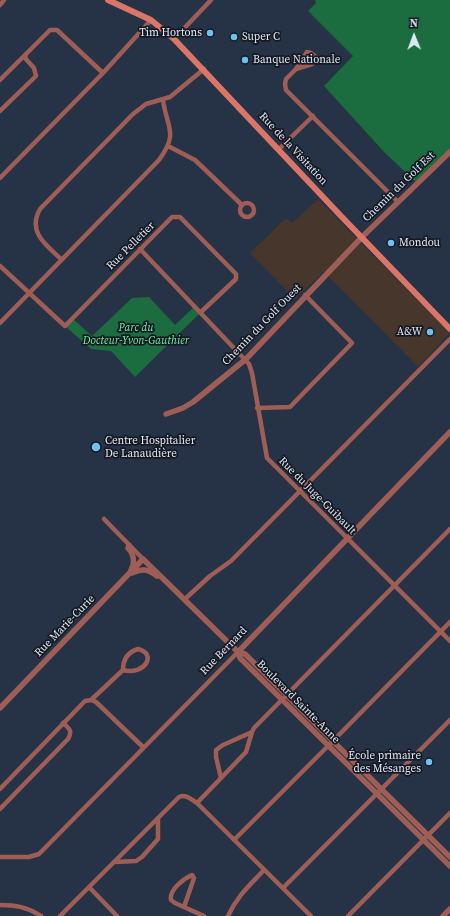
<!DOCTYPE html>
<meta charset="utf-8">
<style>
body{margin:0}
#map{position:relative;width:450px;height:916px;overflow:hidden;background:#263246;font-family:"Source Serif 4",serif}
canvas{display:block}
.north{position:absolute;left:394px;top:16px;width:40px;height:40px;-webkit-text-stroke:3px #151a23;paint-order:stroke;rotate:359deg;font-size:11px;font-weight:700;line-height:16px;text-align:center;color:#dee6f3}
.north::after{content:'';display:block;margin:auto;width:14px;height:18px;background:#dee6f3;clip-path:polygon(50% 0,100% 100%,50% 72%,0 100%)}
</style>
<div id="map">
<canvas width="450" height="916"></canvas>
<div class="north">N</div>
</div>
<script>
const context = document.querySelector('canvas').getContext('2d');
context.lineJoin = 'round';
function fill(path, color) { context.fillStyle = color; context.fill(path, 'evenodd'); }
function stroke(path, color, width, dash) { context.strokeStyle = color; context.lineWidth = width; context.lineCap = dash ? 'butt' : 'round'; context.setLineDash(dash || []); context.stroke(path); }
function drawText(font, color, halo, rows, align = 'center') {
  context.font = font + ' "Source Serif 4",serif'; context.lineWidth = 3.5; context.setLineDash([]); context.textBaseline = 'middle'; context.strokeStyle = halo; context.fillStyle = color; for (const [text, x, y, turn = 0] of rows) {
    context.save(); context.translate(x, y); context.rotate((+turn || 0) * Math.PI / 180); context.textAlign = isNaN(turn) ? turn : align; if (halo) context.strokeText(text, 0, 0); context.fillText(text, 0, 0); context.restore();
  }
}
fill(new Path2D(`
 M318,199L450,333L418,367L324,272L295,299L250,253L286,218L292,223Z`), '#46362b');
fill(new Path2D(`
 M315,0H450V152L417,183L385,153L324,86L353,56L308,11L316,3Z
 M149,297L175,325L195,306L201,312L135,377L111,351L91,349L65,326L72,318L92,336L132,298Z`), '#1b6c3f');
stroke(new Path2D(`
 M0,5L4,0
 M174,39L211,0
 M296,69L312,64L316,57L311,53L307,52L296,69L286,79L285,84L286,90L398,202
 M0,80L26,54
 M0,111L36,76L34,68L25,58L26,54L50,30H57L103,73
 M168,146L195,160L242,205
 M279,149L313,116
 M0,178L103,73L151,20
 M240 210a7 7 0 1 1 14 0a7 7 0 1 1-14 0Z
 M140,249L249,364L252,373L267,458L450,641
 M61,259C46,245 27,232 40,209L133,114L146,104L170,97L204,69
 M0,266L65,326L172,217H180L236,274V279L201,312
 M0,323L159,160C179,132 167,129 163,100
 M257,408L290,407L352,343L305,295
 M104,519L143,559
 M185,599L210,576L231,561L450,339
 M138,649C158,654 144,676 123,670C123,659 128,652 138,649Z
 M91,700L96,702L143,747
 M91,700L123,670
 M221,778L216,757V750L223,745L252,732
 M0,789L85,701L91,700
 M197,803L246,752L252,732L254,728L450,529
 M0,809L68,739C73,731 69,728 63,723
 M234,840L328,746L450,622
 M0,857H29L39,854L238,652
 M114,862L136,861L142,857L158,839V818
 M89,887L117,916
 M283,888L450,720
 M0,905C16,905 27,907 41,916
 M184,907L194,878L192,875C183,879 169,890 171,900L175,903L204,916
 M60,916L179,797C186,794 191,799 197,803L311,916
 M228,916C238,895 249,886 264,870
 M348,916L450,813`), '#9e5e56', 4.5);
stroke(new Path2D(`
 M166,414L183,408L193,402L246,359L362,237L450,152
 M129,545L128,548C134,554 135,563 131,570
 M132,573C142,568 148,569 157,576
 M238,652L450,432
 M238,652L245,654L450,857
 M0,708L143,559L238,652L240,658L450,866
 M443,916L450,909`), '#9e5e56', 5.5);
stroke(new Path2D(`
 M108,0L151,20L174,39L340,215L450,329`), '#da7568', 6);
for (const [x, y, r, color] of [
 [210,33,4,"#6ec2f3"],
 [234,37,4,"#6ec2f3"],
 [245,60,4,"#6ec2f3"],
 [391,243,4,"#6ec2f3"],
 [430,332,4,"#6ec2f3"],
 [96,447,5,"#6ec2f3"],
 [429,762,4,"#6ec2f3"]
]) { const dot = new Path2D(); dot.arc(x, y, r, 0, 2 * Math.PI); context.fillStyle = color; context.fill(dot); stroke(dot, '#151a23', 1.5); }
drawText('11px', '#dee6f3', '#151a23', [
 ["Tim Hortons",202,33,"right"],
 ["Super C",242,37],
 ["Banque Nationale",253,60],
 ["Mondou",399,243],
 ["A&W",422,332,"right"],
 ["Centre Hospitalier",105,441],
 ["De Lanaudière",105,454],
 ["École primaire",421,756,"right"],
 ["des Mésanges",421,769,"right"]
], 'left');
drawText('11px', '#dee6f3', '#151a23', [
 ["Rue de la Visitation",293,149,47],
 ["Chemin du Golf Est",399,187,-44],
 ["Rue Pelletier",131,246,-45],
 ["Chemin du Golf Ouest",262,325,-46],
 ["Rue du Juge-Guibault",317,496,45],
 ["Rue Marie-Curie",65,626,-46],
 ["Rue Bernard",224,651,-46],
 ["Boulevard Sainte-Anne",298,702,45]
]);
drawText('italic 11px', '#6ff0a2', '#151a23', [
 ["Parc du",136,328],
 ["Docteur-Yvon-Gauthier",136,341]
]);
</script>
